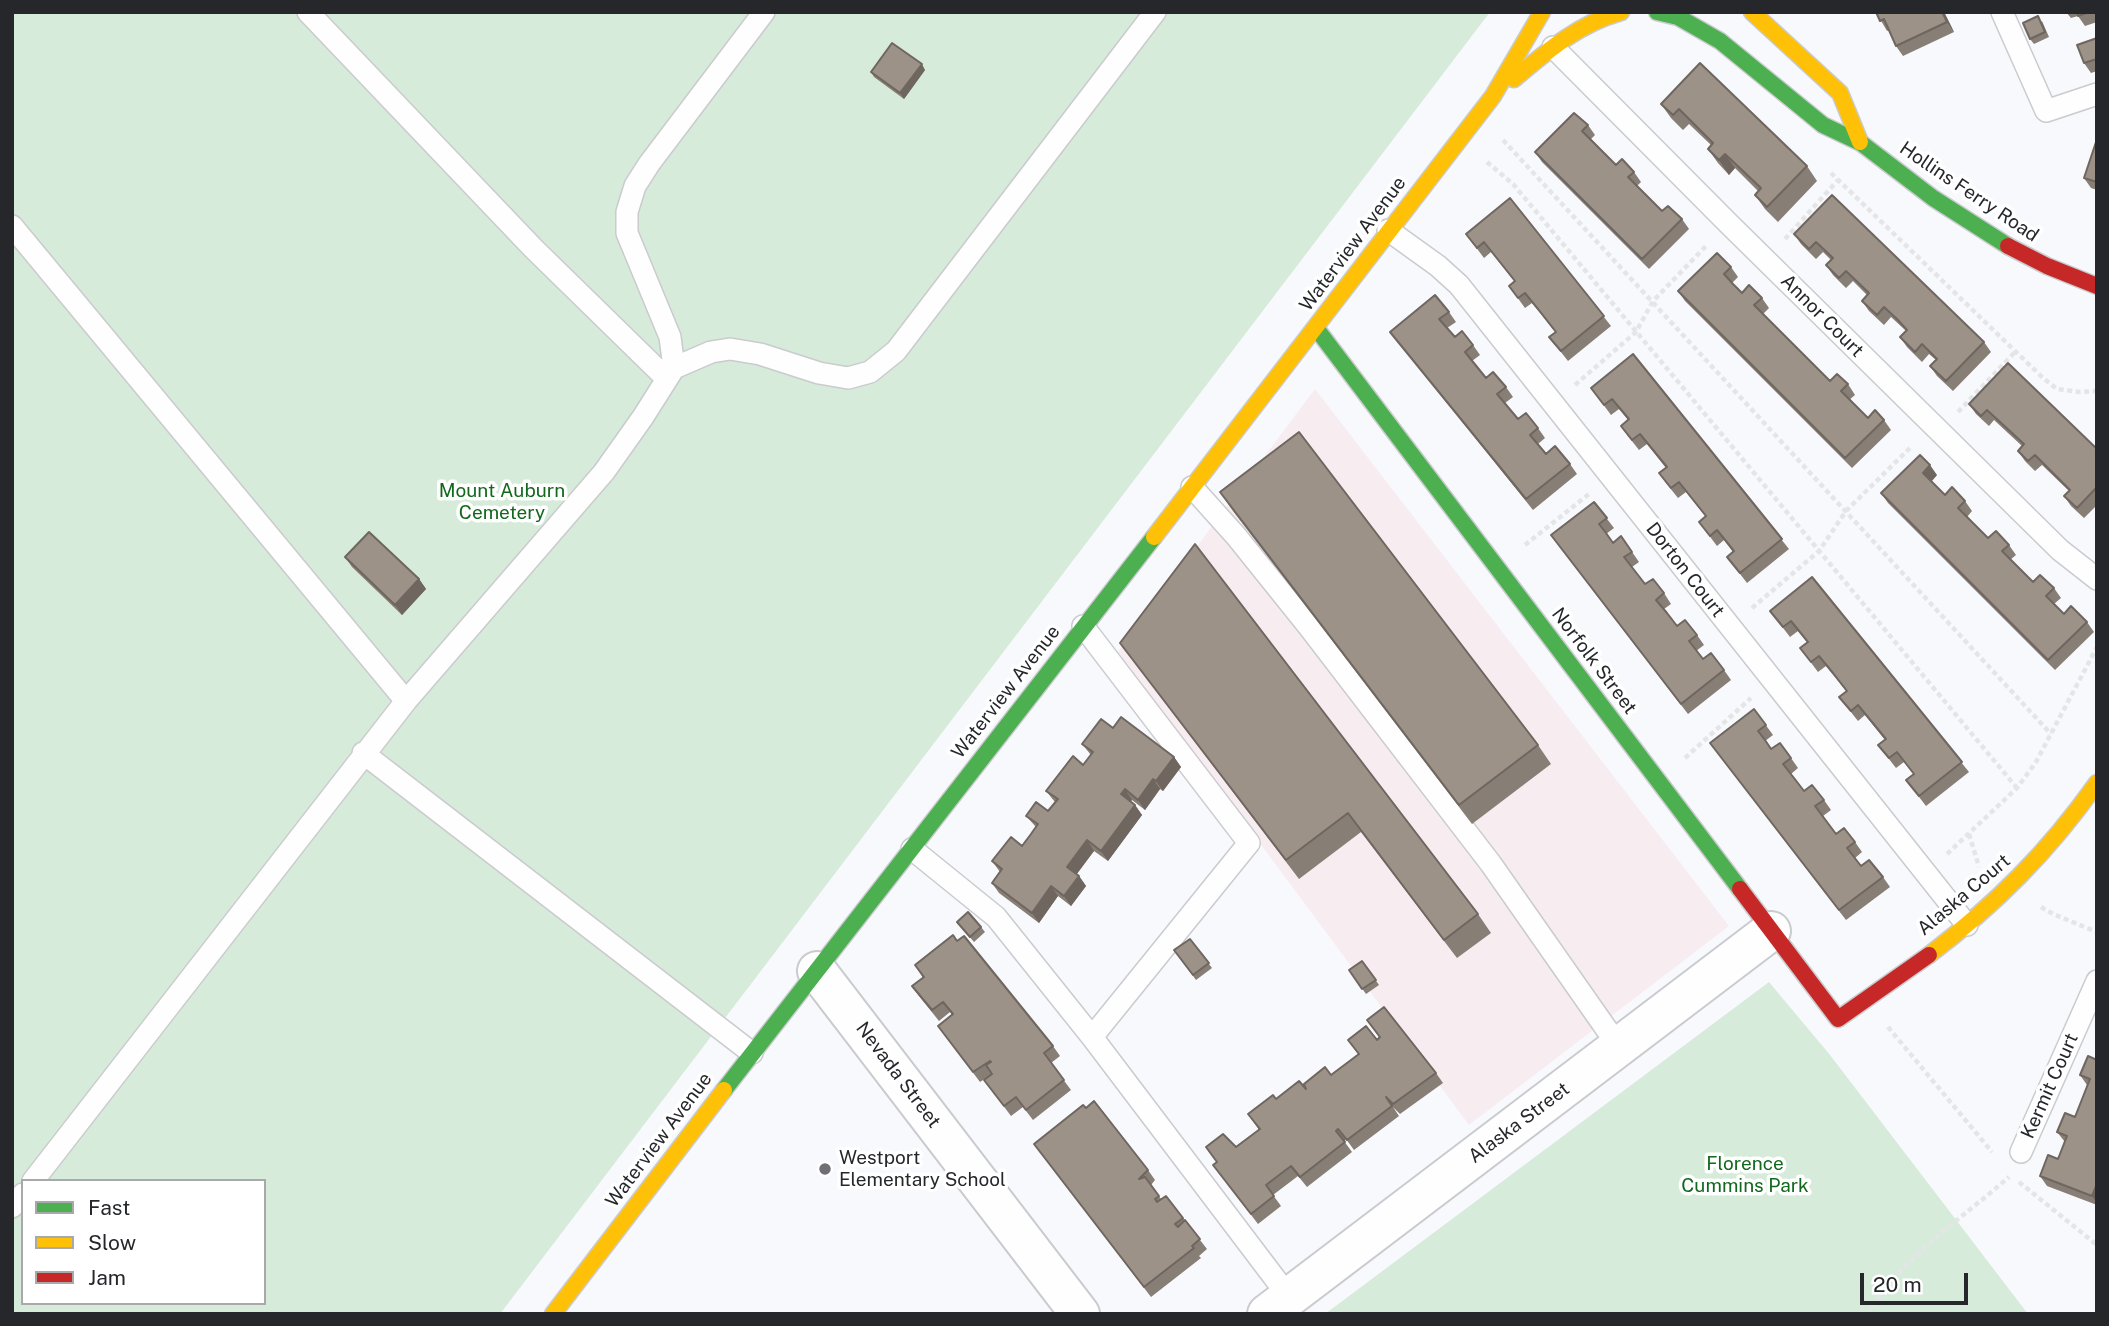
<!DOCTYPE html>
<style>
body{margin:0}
#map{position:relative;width:2109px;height:1326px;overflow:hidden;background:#f8f9fd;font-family:"Public Sans",sans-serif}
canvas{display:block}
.frame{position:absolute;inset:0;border:14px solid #26272b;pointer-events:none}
.legend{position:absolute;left:21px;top:1179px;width:245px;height:126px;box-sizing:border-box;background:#fff;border:2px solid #a8a9aa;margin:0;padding:9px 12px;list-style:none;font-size:21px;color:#26272b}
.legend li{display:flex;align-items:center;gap:14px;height:35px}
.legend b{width:35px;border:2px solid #a8a9aa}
.scale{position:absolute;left:1860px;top:1273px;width:108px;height:32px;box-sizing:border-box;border:4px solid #26272b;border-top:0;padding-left:9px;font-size:21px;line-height:24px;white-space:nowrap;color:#26272b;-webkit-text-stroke:5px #fff;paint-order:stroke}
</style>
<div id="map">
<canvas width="2109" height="1326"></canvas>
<div class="frame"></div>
<ul class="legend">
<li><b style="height:9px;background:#4caf50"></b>Fast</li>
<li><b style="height:9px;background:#ffc107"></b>Slow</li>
<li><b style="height:9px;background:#c62828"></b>Jam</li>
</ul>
<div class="scale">20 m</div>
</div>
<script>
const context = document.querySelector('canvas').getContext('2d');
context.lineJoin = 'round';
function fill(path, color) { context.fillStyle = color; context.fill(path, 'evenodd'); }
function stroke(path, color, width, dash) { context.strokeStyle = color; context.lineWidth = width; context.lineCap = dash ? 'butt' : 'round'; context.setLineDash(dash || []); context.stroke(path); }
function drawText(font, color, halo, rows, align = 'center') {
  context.font = font + ' "Public Sans",sans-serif'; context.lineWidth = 7; context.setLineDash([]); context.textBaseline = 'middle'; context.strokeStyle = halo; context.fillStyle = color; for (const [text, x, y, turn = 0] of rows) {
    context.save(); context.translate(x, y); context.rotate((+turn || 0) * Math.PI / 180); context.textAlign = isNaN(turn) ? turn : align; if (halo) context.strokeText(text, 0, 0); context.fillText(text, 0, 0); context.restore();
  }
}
fill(new Path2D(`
 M1315,389L1729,926L1469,1125L1118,652Z`), '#f7ecf0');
fill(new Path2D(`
 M12,12H1490L500,1314H12ZM23,1181H264V1303H23Z
 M1769,982L1830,1055L2028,1314H1325Z`), '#d6ebd9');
const lane = new Path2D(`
 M308,12L533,248L667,379
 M2002,12L2046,111L2097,94
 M1553,47L1728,223L2060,550L2097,579
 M12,226L406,701
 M1388,230L1438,266L1459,285L1967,925
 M674,368L670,337L627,233V212L635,186L649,164L764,12
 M1192,487L1236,536L1309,627L1491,864L1619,1047
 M1083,626L1249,843L1092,1037
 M363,753L752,1053
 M912,849L996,917L1092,1037L1289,1297
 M2021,1152L2097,981
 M33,1181L406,701L604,472L643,417L674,368L711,352L730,349L760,354L819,373L848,378L870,372L896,351L1155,12
 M12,1207L23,1194`);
const street = new Path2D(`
 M817,971L1080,1314
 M1267,1314L1771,931`);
const fast = new Path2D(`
 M1657,12L1678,17L1720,41L1823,125L1861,143L1933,198L2008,246
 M1316,328L1740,889
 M724,1090L1154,537`);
const slow = new Path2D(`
 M1752,12L1840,93L1860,142
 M1514,79C1547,51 1578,24 1621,12
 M1154,537L1493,96L1542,12
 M1929,955C1996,904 2048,852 2097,783
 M553,1314L724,1090`);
const jam = new Path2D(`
 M2008,246L2047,266L2097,286
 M1740,889L1838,1019L1929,955`);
stroke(lane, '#cacbce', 24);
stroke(street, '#cacbce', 42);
stroke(fast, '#cacbce', 19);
stroke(slow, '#cacbce', 19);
stroke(jam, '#cacbce', 19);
stroke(new Path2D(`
 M1503,140L2051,734
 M1487,162L1513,184L2017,788
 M1831,173L2043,378L2057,389L2080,392L2097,391
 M1785,239L1838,180
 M1575,385L1636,332L1653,301L1708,244
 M1958,412L2015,352
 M1525,545L1589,494
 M1752,608L1819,551L1846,511L1912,446
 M1685,758L1751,698
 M1969,834L1979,867
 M1947,854L2017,788L2036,762L2097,647
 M2041,907L2053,914L2097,932
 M1888,1027L1992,1152
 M2019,1182L2097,1245
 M1868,1314C1902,1257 1960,1220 2009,1177`), '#e4e5e6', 4.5, [5, 3.5]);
stroke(lane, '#fefeff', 21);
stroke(street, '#fefeff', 38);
stroke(fast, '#4caf50', 16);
stroke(slow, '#ffc107', 16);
stroke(jam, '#c62828', 16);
fill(new Path2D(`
 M1876,12H1944L1954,32L1903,56L1896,46L1889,30L1887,31Z
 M2066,12H2097V22L2085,26L2078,16L2071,18Z
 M2042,21L2049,37L2034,44L2030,39Z
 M2097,38V71L2091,73L2084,63Z
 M1700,63L1807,166L1817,181L1778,222L1765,209L1755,195L1758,191L1735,168L1729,175L1718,163L1708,149L1711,145L1689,124L1683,130L1671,118L1661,104Z
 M925,70L904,99L874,77L871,72Z
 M1588,125L1595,135L1591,139L1616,165L1634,172L1641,182L1637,186L1662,211L1682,219L1689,229L1649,269L1542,162L1535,152Z
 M2097,139V190L2091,188L2084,178Z
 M1832,195L1984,342L1991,352L1953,391L1937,376L1930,366L1936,360L1929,354L1922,362L1907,347L1900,337L1906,331L1904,329L1891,317L1884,325L1869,311L1862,301L1867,295L1853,281L1846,288L1833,275L1826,265L1831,260L1823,252L1816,259L1801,244L1794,234Z
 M1510,198L1611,326L1568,361L1549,337L1556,333L1532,303L1525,308L1509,286L1515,282L1491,252L1484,258L1466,234Z
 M1731,267L1738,277L1732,283L1742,293L1762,298L1769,308L1763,314L1830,381L1848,384L1855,395L1849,400L1868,418L1884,420L1891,430L1852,468L1685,301L1678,291Z
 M1449,312L1456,322L1447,328L1455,337L1473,345L1480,355L1472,361L1486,378L1506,387L1513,397L1505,403L1518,419L1538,428L1545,438L1538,444L1546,454L1570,464L1577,474L1533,510L1390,332Z
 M1633,354L1789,549L1747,583L1727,557L1733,552L1724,540L1717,546L1699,522L1706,517L1686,492L1678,498L1666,483L1659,473L1666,468L1647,444L1639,450L1628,436L1621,426L1628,420L1619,409L1611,415L1591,388Z
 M2008,363L2097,449V505L2084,518L2071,506L2064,496L2069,491L2042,465L2035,471L2025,461L2018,451L2022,446L1994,420L1989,426L1976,414L1969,404Z
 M1937,475L1931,482L1945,495L1965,501L1972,511L1967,517L1988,538L2009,545L2016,555L2010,560L2033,582L2054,588L2061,598L2054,604L2064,614L2087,622L2094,632L2055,670L1888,503L1881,493Z
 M1220,492L1538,745L1551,764L1472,824L1233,511Z
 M1594,502L1614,528L1606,534L1613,543L1621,536L1639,562L1632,567L1645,584L1664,593L1671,604L1664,609L1677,626L1697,635L1704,645L1696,651L1703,659L1724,670L1731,680L1688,714L1551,535Z
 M1195,544L1478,914L1491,933L1457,958L1361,832L1299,879L1120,643Z
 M345,557L419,579L426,589L402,615L352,567Z
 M1812,577L1969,772L1926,806L1906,780L1914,774L1904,762L1896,768L1878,745L1885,740L1865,715L1858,721L1839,697L1846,691L1826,666L1818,672L1800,648L1807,642L1798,631L1790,637L1770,611Z
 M1754,709L1773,735L1765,741L1771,749L1791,758L1798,768L1791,774L1804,791L1824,800L1831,810L1823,816L1836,834L1855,842L1862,852L1855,858L1861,866L1883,877L1890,887L1846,920L1710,743Z
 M1113,728L1174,757L1181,767L1163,791L1160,789L1145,810L1132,800L1130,802L1135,805L1142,815L1108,861L1094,851L1076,874L1079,876L1086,886L1071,906L1058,896L1039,923L999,893L992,883L1000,872L992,861L1022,846L1036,827L1026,816L1048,811L1055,802L1046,791L1083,765L1091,755L1082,744Z
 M957,922L981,927L985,932L974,942Z
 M1190,939L1212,968L1196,980L1174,950Z
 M1362,961L1379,985L1366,994L1349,970Z
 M915,965L1053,1046L1060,1056L1051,1063L1071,1090L1033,1120L1023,1107L1011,1116L984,1080L992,1074L980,1082L938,1026L952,1015L950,1012L939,1021L919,996L912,986L923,978Z
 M1367,1020L1436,1073L1443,1083L1400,1114L1393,1107L1399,1116L1354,1150L1346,1139L1344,1141L1352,1152L1307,1187L1298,1176L1273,1195L1281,1206L1258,1224L1213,1165L1259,1130L1248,1114L1276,1099L1306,1089L1331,1075L1358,1054L1348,1040H1377L1379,1037Z
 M2097,1060V1205L2047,1186L2040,1176L2058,1159L2065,1142L2057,1132L2075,1117L2087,1085L2080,1075Z
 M1034,1144L1148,1170L1155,1180L1151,1185L1161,1199L1166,1196L1207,1249L1199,1256L1201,1258L1151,1297Z`), '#877e75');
fill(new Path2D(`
 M1942,12H1944L1954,32L1947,22Z
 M922,64L925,70L904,99L900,93Z
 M1725,154L1735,168L1729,175L1719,160Z
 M1930,465L1937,475L1930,483L1923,473Z
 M419,579L426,589L402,615L395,605Z
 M1174,757L1181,767L1163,791L1156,781Z
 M1153,779L1160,789L1145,810L1138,800Z
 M1125,789L1132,800L1128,804L1121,794Z
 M1135,805L1142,815L1108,861L1101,851Z
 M1087,840L1094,851L1074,878L1067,867Z
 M1079,876L1086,886L1071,906L1064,896Z
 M1051,886L1058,896L1039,923L1032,913Z
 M2097,1184V1203L2092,1196Z`), '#6e665f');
const building = new Path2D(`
 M1876,12H1942L1947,22L1896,46L1884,19L1880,21Z
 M2077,12H2089L2078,16Z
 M2038,16L2045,32L2030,39L2023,23Z
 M2097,38V59L2084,63L2077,45Z
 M892,43L922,64L900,93L871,72Z
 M1700,63L1807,166L1767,207L1755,195L1761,188L1725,154L1719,160L1708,149L1713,143L1679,109L1673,115L1661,104Z
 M1574,113L1588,125L1582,131L1616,165L1622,159L1634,172L1628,177L1662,211L1668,206L1682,219L1642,259L1535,152Z
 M2097,139V182L2084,178Z
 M1832,195L1984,342L1946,381L1930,366L1937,359L1922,344L1915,352L1900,337L1907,330L1897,319L1884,307L1877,315L1862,301L1869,293L1846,271L1839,278L1826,265L1833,258L1816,242L1809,249L1794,234Z
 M1510,198L1604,316L1561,351L1549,337L1556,332L1542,314L1525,293L1518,298L1509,286L1515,281L1484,242L1477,248L1466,234Z
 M1717,253L1731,267L1724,274L1733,284L1742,293L1749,285L1762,298L1754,305L1830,381L1837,374L1848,384L1841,391L1868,418L1875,410L1884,420L1845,458L1678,291Z
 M1435,295L1449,312L1439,319L1455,337L1462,331L1473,345L1465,352L1486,378L1493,372L1506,387L1497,394L1518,419L1526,413L1538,428L1530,435L1546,454L1555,446L1570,464L1526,499L1390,332Z
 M1633,354L1782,539L1740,573L1727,557L1734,551L1717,530L1710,536L1699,522L1706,516L1679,482L1671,488L1659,473L1667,467L1640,434L1632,440L1621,426L1629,419L1612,399L1604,405L1591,388Z
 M2008,363L2097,449V487L2077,508L2064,496L2070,490L2035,455L2028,461L2018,451L2024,444L1987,410L1981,416L1969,404Z
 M1299,432L1538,745L1459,805L1220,492Z
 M1920,455L1930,465L1923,473L1945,495L1952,487L1965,501L1958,508L1988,538L1996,531L2009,545L2002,551L2033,582L2040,575L2054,588L2046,596L2064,614L2071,606L2087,622L2048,660L1881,493Z
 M1594,502L1607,518L1599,524L1606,533L1613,543L1621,536L1632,552L1624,557L1645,584L1653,579L1664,593L1656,600L1667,613L1677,626L1685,620L1697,635L1689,641L1703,659L1711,653L1724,670L1681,704L1551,535Z
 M369,532L419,579L395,605L345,557Z
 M1195,544L1478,914L1444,940L1348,813L1286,860L1120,643Z
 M1812,577L1962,762L1919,796L1906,780L1914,774L1897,752L1889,758L1878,745L1886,739L1858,705L1851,711L1839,697L1847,691L1833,673L1819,656L1811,662L1800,648L1808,642L1791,621L1783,627L1770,611Z
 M1754,709L1766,725L1758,731L1765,740L1771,749L1780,743L1791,758L1783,764L1794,778L1804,791L1812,785L1824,800L1815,806L1836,834L1844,828L1855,842L1847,848L1861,866L1869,860L1883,877L1839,910L1710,743Z
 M1121,717L1174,757L1156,781L1153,779L1138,800L1125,789L1121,794L1135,805L1101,851L1087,840L1067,867L1079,876L1064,896L1051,886L1032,913L992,883L1002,869L992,861L1011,837L1022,846L1031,834L1038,824L1026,816L1036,802L1048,811L1058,799L1046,791L1073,756L1083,765L1093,752L1082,744L1101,719L1113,728Z
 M968,912L981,927L970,937L957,922Z
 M953,935L957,941L964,936L1053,1046L1044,1053L1064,1080L1026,1110L1016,1097L1004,1106L984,1080L992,1074L986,1065L991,1062L990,1061L973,1072L938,1026L953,1014L943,1002L932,1010L912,986L924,977L915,965Z
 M1190,939L1209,963L1193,975L1174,950Z
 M1362,961L1376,980L1362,989L1349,970Z
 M1384,1007L1436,1073L1393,1104L1386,1097L1392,1106L1347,1140L1338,1129L1336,1131L1345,1142L1300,1177L1291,1166L1266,1185L1274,1196L1251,1214L1213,1165L1217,1162L1206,1147L1223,1134L1236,1147L1260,1129L1248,1114L1273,1095L1276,1099L1299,1081L1306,1089L1304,1084L1325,1067L1331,1075L1359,1054L1348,1040L1366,1026L1377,1040L1380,1037L1367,1020Z
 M2088,1056L2097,1060V1184L2092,1196L2040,1176L2048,1155L2058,1159L2067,1136L2057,1132L2065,1113L2075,1117L2090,1079L2080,1075Z
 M1094,1101L1148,1170L1139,1179L1145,1177L1159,1196L1155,1199L1157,1202L1166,1196L1183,1218L1175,1224L1178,1227L1185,1220L1200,1239L1192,1246L1194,1248L1144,1287L1034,1144L1083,1105L1086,1108Z`);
fill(building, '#9d9288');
stroke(building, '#6e665f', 2);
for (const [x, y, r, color] of [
 [825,1169,7,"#707074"]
]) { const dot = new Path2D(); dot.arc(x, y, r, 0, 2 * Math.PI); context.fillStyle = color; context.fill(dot); stroke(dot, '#fff', 2.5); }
drawText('19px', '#26272b', '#fff', [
 ["Hollins Ferry Road",1969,192,34],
 ["Waterview Avenue",1353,244,-53],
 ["Annor Court",1822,316,45],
 ["Dorton Court",1685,570,52],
 ["Norfolk Street",1594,661,53],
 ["Waterview Avenue",1006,692,-52],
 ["Alaska Court",1964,895,-40],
 ["Nevada Street",898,1075,53],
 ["Kermit Court",2050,1086,-66],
 ["Alaska Street",1519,1123,-37],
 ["Waterview Avenue",659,1140,-53]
]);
drawText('19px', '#12681d', '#fff', [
 ["Mount Auburn",502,491],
 ["Cemetery",502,513],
 ["Florence",1745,1164],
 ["Cummins Park",1745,1186]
]);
drawText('19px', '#26272b', '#fff', [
 ["Westport",839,1158],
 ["Elementary School",839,1180]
], 'left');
</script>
